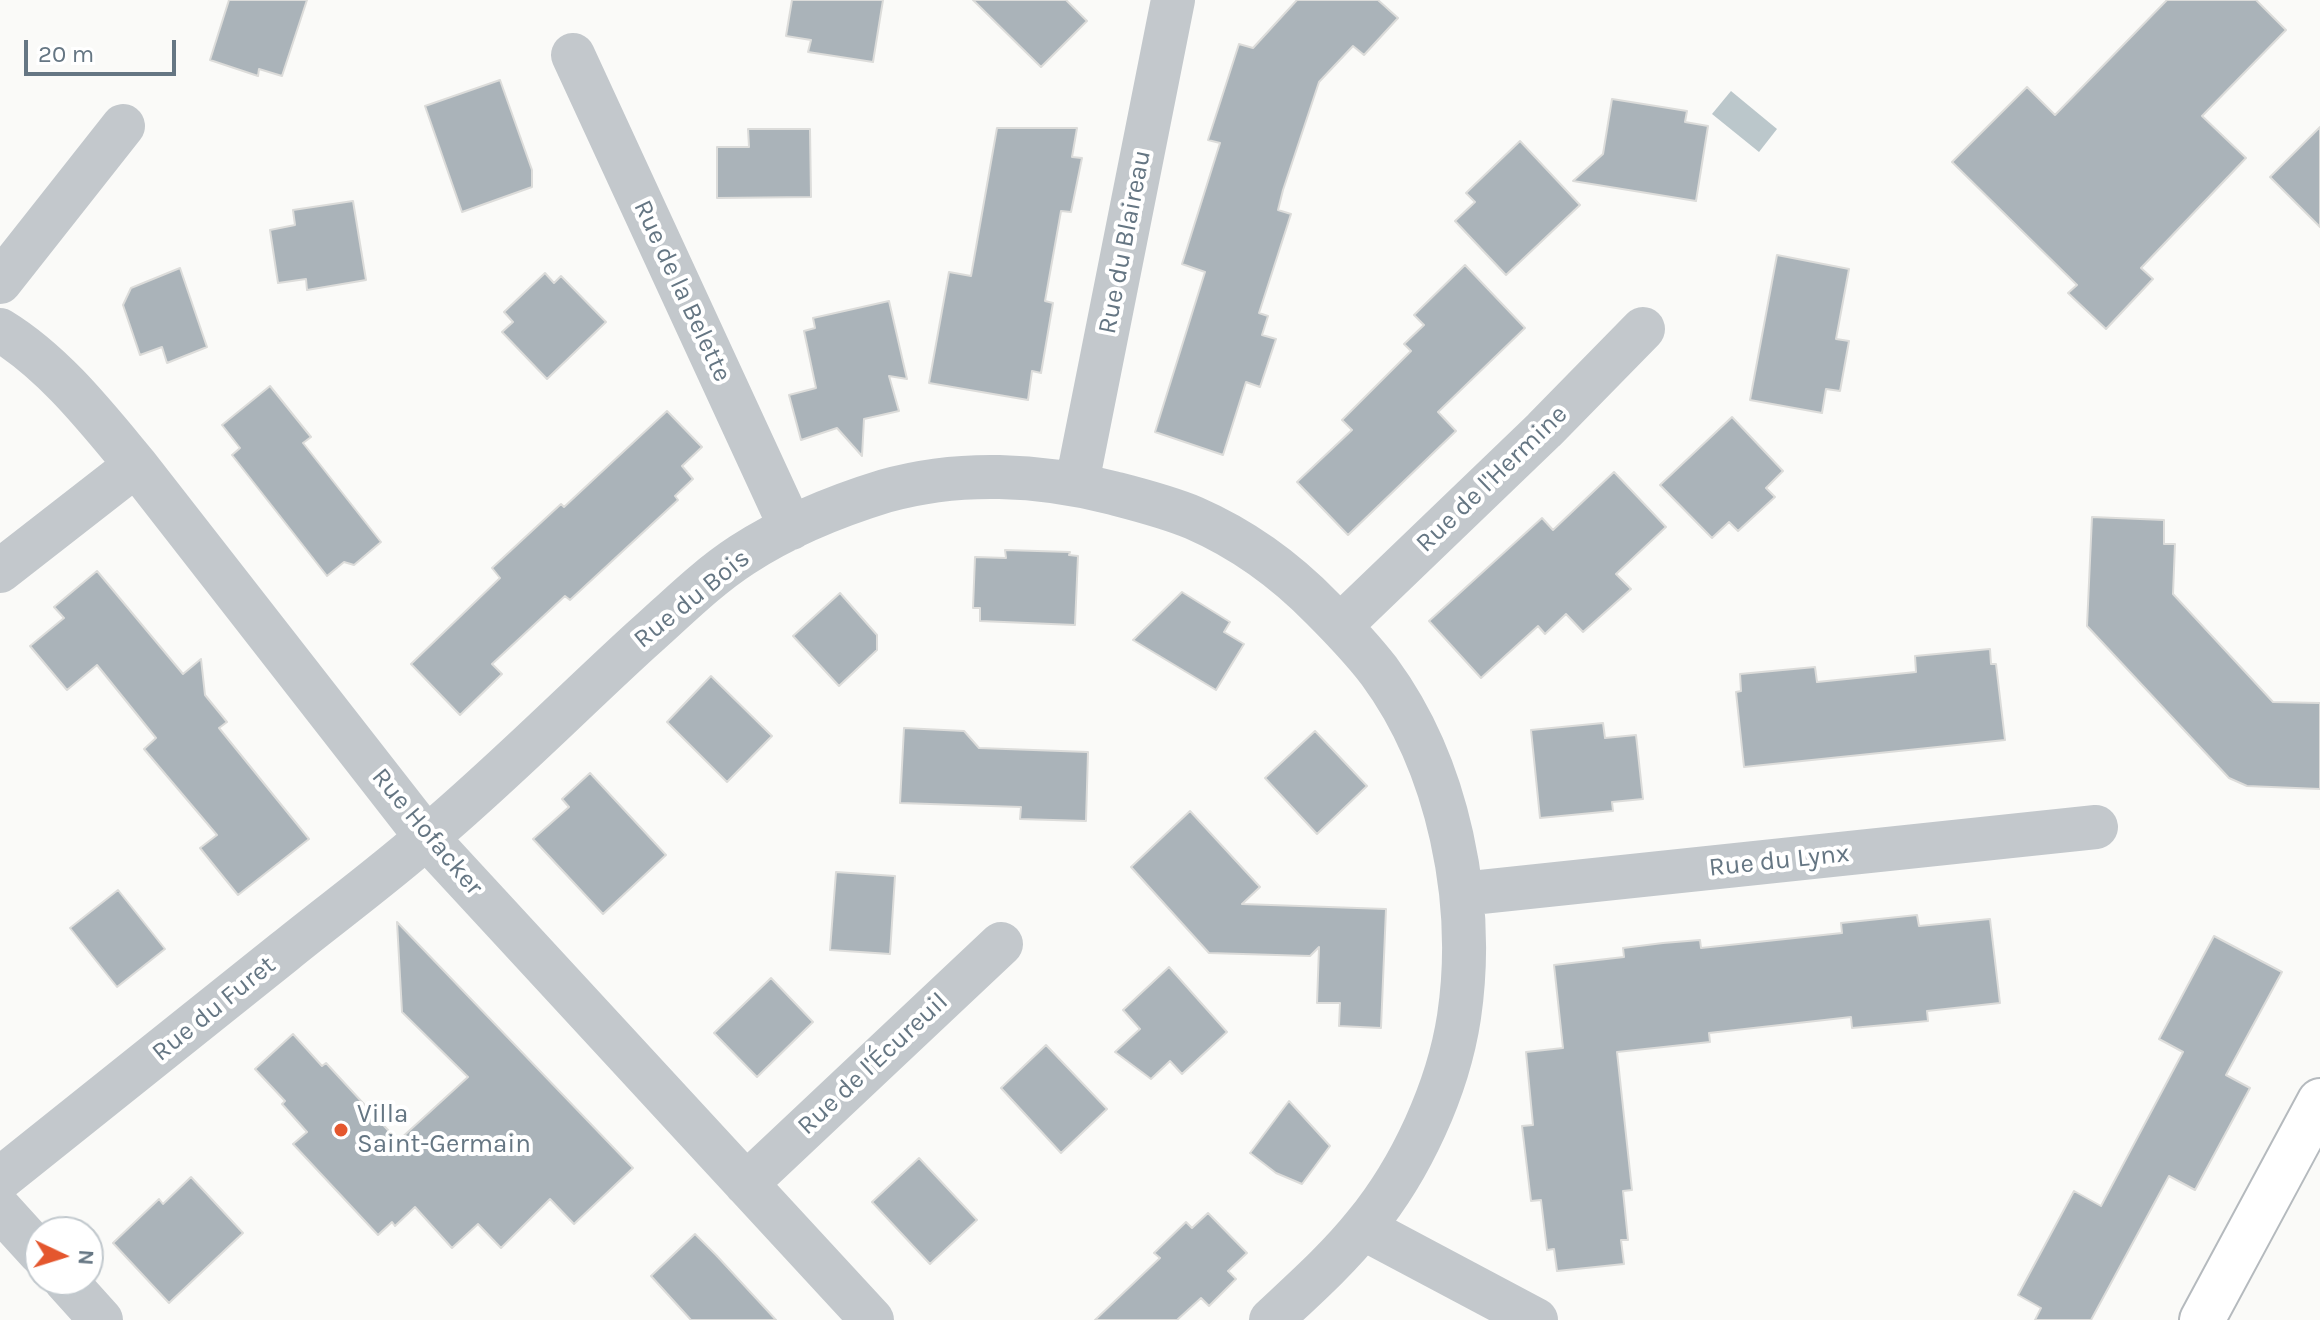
<!DOCTYPE html>
<meta charset="utf-8">
<style>
body{margin:0}
#map{position:relative;width:2320px;height:1320px;overflow:hidden;background:#fafaf8;font-family:Karla,sans-serif}
canvas{display:block}
.north{position:absolute;left:24px;top:1216px;width:80px;height:80px;box-sizing:border-box;background:#fff;border:2px solid #c1c8cd;border-radius:50%;rotate:94deg;font-size:22px;font-weight:700;line-height:32px;text-align:center;color:#657683}
.north::after{content:'';display:block;margin:auto;width:28px;height:36px;background:#e4572e;clip-path:polygon(50% 0,100% 100%,50% 72%,0 100%)}
.scale{position:absolute;left:24px;top:40px;width:152px;height:36px;box-sizing:border-box;border:4px solid #657683;border-top:0;padding-left:10px;font-size:24px;line-height:28px;white-space:nowrap;color:#657683;-webkit-text-stroke:6px #fff;paint-order:stroke}
</style>
<div id="map">
<canvas width="2320" height="1320"></canvas>
<div class="north">N</div>
<div class="scale">20 m</div>
</div>
<script>
const context = document.querySelector('canvas').getContext('2d');
context.lineJoin = 'round';
function fill(path, color) { context.fillStyle = color; context.fill(path, 'evenodd'); }
function stroke(path, color, width, dash) { context.strokeStyle = color; context.lineWidth = width; context.lineCap = dash ? 'butt' : 'round'; context.setLineDash(dash || []); context.stroke(path); }
function drawText(font, color, halo, rows, align = 'center') {
  context.font = font + ' Karla,sans-serif'; context.lineWidth = 8; context.setLineDash([]); context.textBaseline = 'middle'; context.strokeStyle = halo; context.fillStyle = color; for (const [text, x, y, turn = 0] of rows) {
    context.save(); context.translate(x, y); context.rotate((+turn || 0) * Math.PI / 180); context.textAlign = isNaN(turn) ? turn : align; if (halo) context.strokeText(text, 0, 0); context.fillText(text, 0, 0); context.restore();
  }
}
fill(new Path2D(`
 M1731,91L1777,129L1759,152L1712,114Z`), '#bbc7cb');
const building = new Path2D(`
 M229,0H307L282,76L259,69L258,76L210,60Z
 M792,0H883L873,62L808,52L811,40L786,36Z
 M973,0H1066L1087,21L1041,67Z
 M1297,0H1378L1398,18L1364,55L1353,46L1319,82L1283,190L1278,210L1291,214L1259,313L1268,316L1262,335L1276,339L1260,387L1246,382L1223,455L1155,432L1205,272L1182,264L1220,143L1208,140L1239,44L1253,48Z
 M2167,0H2256L2286,30L2202,116L2246,158L2141,268L2153,279L2106,329L2068,293L2077,285L1952,162L2027,87L2055,115Z
 M500,80L532,170V187L462,212L425,106Z
 M1612,99L1687,111L1685,122L1708,126L1696,201L1573,181L1603,154Z
 M2320,127V227L2270,177Z
 M997,128H1077L1072,157L1082,158L1071,212L1061,211L1045,301L1053,303L1041,373L1032,371L1028,400L929,383L949,272L971,276Z
 M748,129H810L811,197L717,198V147H749Z
 M1520,141L1580,205L1506,275L1455,221L1475,202L1466,193Z
 M353,201L366,280L307,290L306,279L278,283L270,230L295,225L293,210Z
 M1777,255L1849,269L1836,339L1849,341L1840,391L1826,389L1822,413L1750,400Z
 M1465,265L1525,328L1438,412L1456,431L1348,535L1297,482L1352,430L1342,420L1411,351L1404,344L1424,325L1414,315Z
 M180,268L207,347L167,363L162,347L140,355L123,305L131,288Z
 M545,273L554,283L561,276L606,322L547,379L502,332L513,322L504,312Z
 M889,301L907,379L889,376L899,411L864,419L862,456L837,428L801,440L789,395L816,388L804,331L815,328L813,318Z
 M270,386L311,437L303,443L381,542L354,565L344,562L327,576L232,455L240,448L222,425Z
 M667,411L702,447L682,466L693,479L675,496L678,500L570,600L565,596L492,664L502,674L460,715L411,664L500,578L492,568L561,504L564,507Z
 M1732,417L1783,471L1766,488L1775,497L1738,531L1729,522L1712,538L1660,485Z
 M1614,472L1666,527L1616,574L1631,589L1583,632L1566,614L1545,634L1538,626L1481,678L1429,621L1542,518L1553,530Z
 M2092,517L2164,520V544H2175L2173,594L2273,702L2320,703V789L2247,786L2229,778L2087,626Z
 M1005,550L1070,552L1069,555L1078,556L1075,625L980,621V608H973L975,557L1006,558Z
 M97,571L183,674L201,659L205,695L227,722L219,728L309,839L238,895L200,848L217,835L144,749L156,738L97,665L67,690L30,646L64,618L54,607Z
 M1182,592L1230,622L1224,632L1244,644L1216,690L1133,640Z
 M840,593L877,635V650L839,686L793,636Z
 M1990,649L1991,664H1996L2005,740L1744,767L1736,692L1741,691L1740,674L1815,667L1817,682L1916,672L1915,656Z
 M711,676L772,736L727,782L667,722Z
 M1603,723L1605,738L1636,735L1643,799L1612,802L1613,811L1540,818L1531,730Z
 M904,728L964,731L979,748L1088,752L1086,821L1020,819L1021,807L900,803Z
 M1315,731L1367,786L1317,834L1265,778Z
 M590,773L666,855L603,914L533,839L569,807L562,799Z
 M1190,811L1260,887L1242,904L1386,909L1381,1028L1339,1026L1340,1003H1317L1319,947L1310,956L1209,953L1131,867Z
 M836,872L895,876L890,954L830,950Z
 M118,890L165,949L117,987L70,928Z
 M1917,915L1919,926L1990,919L2000,1003L1927,1011L1928,1021L1852,1028L1851,1017L1709,1033L1710,1042L1617,1052L1632,1190L1623,1191L1628,1240H1621L1624,1264L1557,1271L1554,1249L1547,1250L1541,1200L1531,1201L1522,1126L1533,1125L1526,1052L1563,1048L1554,965L1624,957L1623,948L1663,943L1700,940L1701,948L1842,933L1841,923Z
 M397,922L633,1168L574,1224L550,1199L501,1248L478,1224L452,1248L415,1207L395,1226L392,1222L378,1235L293,1144L307,1132L282,1104L285,1101L255,1069L293,1034L322,1066L326,1063L398,1141L468,1077L402,1012Z
 M2214,936L2282,972L2226,1075L2250,1088L2195,1190L2169,1176L2091,1320H2035L2041,1308L2018,1295L2074,1191L2101,1206L2183,1052L2159,1039Z
 M1169,967L1227,1032L1182,1074L1170,1061L1151,1079L1115,1052L1140,1029L1123,1010Z
 M771,978L813,1022L757,1077L714,1033Z
 M1046,1045L1107,1109L1061,1153L1001,1088Z
 M1289,1101L1330,1146L1302,1184L1276,1173L1250,1153Z
 M919,1158L977,1220L930,1264L872,1202Z
 M191,1177L243,1233L169,1303L113,1243L159,1199L163,1204Z
 M1208,1213L1247,1253L1228,1271L1236,1279L1209,1306L1201,1298L1177,1320H1095L1160,1258L1154,1253L1186,1222L1192,1228Z
 M695,1234L716,1255L776,1320H691L651,1276Z`);
fill(building, '#aab3b9');
stroke(building, '#dcdcda', 2);
const major = new Path2D(`
 M2202,1320L2320,1101`);
stroke(major, '#b5babe', 48);
stroke(new Path2D(`
 M573,55L791,528
 M0,282L123,126
 M0,330C54,363 96,417 136,465L427,838L872,1320
 M1077,483L1173,0
 M0,571L136,465
 M1340,626L1544,430L1643,329
 M1462,894L2096,827
 M0,1179C95,1103 189,1028 284,952C331,914 380,878 426,838C500,776 569,706 640,641C673,612 705,579 742,555C785,527 836,506 885,491C959,470 1040,474 1113,493C1140,500 1168,507 1194,518C1242,539 1286,571 1322,608C1342,628 1362,649 1379,671C1449,766 1476,902 1459,1017C1448,1089 1411,1169 1365,1225C1337,1260 1303,1290 1271,1320
 M746,1184L1001,944
 M0,1209L40,1253
 M1363,1228L1536,1320
 M65,1280L101,1320`), '#c3c8cc', 44);
stroke(major, '#fff', 44);
for (const [x, y, r, color] of [
 [341,1130,8,"#e4572e"]
]) { const dot = new Path2D(); dot.arc(x, y, r, 0, 2 * Math.PI); context.fillStyle = color; context.fill(dot); stroke(dot, '#fff', 3); }
drawText('26px', '#657683', '#fff', [
 ["Rue du Blaireau",1125,242,-79],
 ["Rue de la Belette",682,291,65],
 ["Rue de l'Hermine",1492,479,-44],
 ["Rue du Bois",692,599,-39],
 ["Rue Hofacker",427,832,50],
 ["Rue du Lynx",1779,861,-6],
 ["Rue du Furet",214,1009,-39],
 ["Rue de l'Écureuil",873,1064,-43]
]);
drawText('26px', '#657683', '#fff', [
 ["Villa",357,1115],
 ["Saint-Germain",357,1145]
], 'left');
</script>
